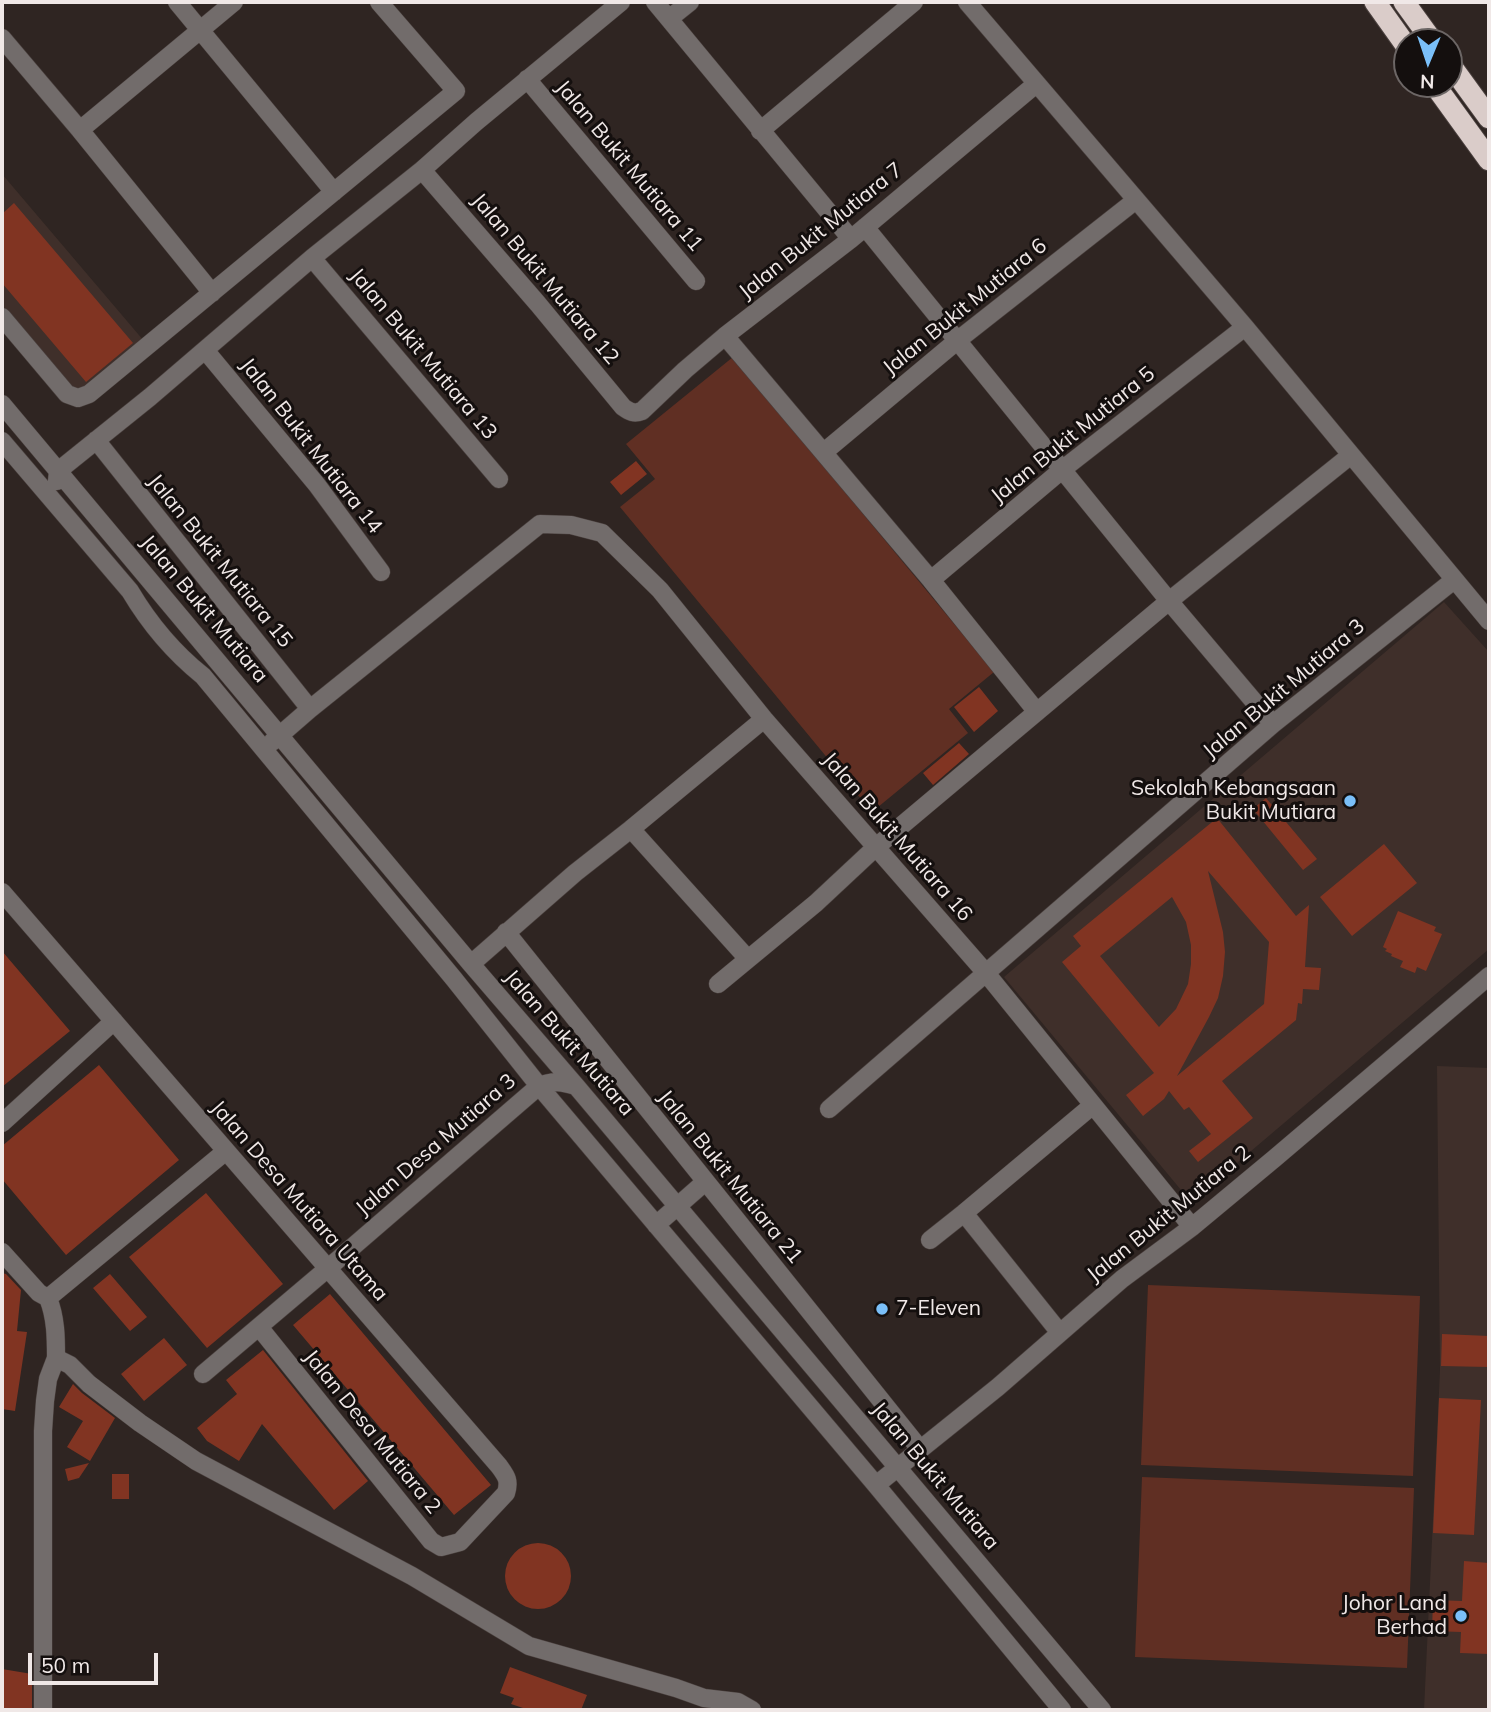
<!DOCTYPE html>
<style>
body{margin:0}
#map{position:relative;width:1491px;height:1712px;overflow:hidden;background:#2f2522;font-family:Mulish,sans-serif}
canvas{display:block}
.frame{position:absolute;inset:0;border:4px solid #f0e8e7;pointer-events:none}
.north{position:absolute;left:1393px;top:28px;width:70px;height:70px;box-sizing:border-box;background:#140f0e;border:2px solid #6c6665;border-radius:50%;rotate:182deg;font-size:19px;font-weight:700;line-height:28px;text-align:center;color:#f0e8e7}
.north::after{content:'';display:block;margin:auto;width:24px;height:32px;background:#7abff8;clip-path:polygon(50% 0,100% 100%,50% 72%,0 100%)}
.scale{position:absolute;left:28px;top:1653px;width:130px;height:32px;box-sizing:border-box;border:4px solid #f0e8e7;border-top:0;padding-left:9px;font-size:21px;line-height:24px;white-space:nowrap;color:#f0e8e7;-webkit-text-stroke:5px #140f0e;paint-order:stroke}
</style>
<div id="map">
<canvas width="1491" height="1712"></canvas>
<div class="frame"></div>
<div class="north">N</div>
<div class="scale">50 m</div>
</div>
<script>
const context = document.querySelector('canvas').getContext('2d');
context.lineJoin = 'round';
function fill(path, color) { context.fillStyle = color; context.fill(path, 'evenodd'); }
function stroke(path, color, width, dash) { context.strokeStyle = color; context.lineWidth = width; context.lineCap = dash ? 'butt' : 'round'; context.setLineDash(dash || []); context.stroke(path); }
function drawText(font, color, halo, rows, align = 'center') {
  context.font = font + ' Mulish,sans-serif'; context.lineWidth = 6; context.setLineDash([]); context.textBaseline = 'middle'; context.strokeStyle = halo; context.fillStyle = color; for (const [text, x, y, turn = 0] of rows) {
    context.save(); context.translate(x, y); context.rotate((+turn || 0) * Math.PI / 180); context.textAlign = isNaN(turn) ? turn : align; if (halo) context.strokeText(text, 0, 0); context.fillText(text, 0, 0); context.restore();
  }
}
fill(new Path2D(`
 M2,174L144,341L72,402L2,327Z
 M1444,602L1489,652V949L1191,1202L1004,977Z
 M1437,1066L1489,1068V1710H1424L1440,1371Z`), '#3f2f2a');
fill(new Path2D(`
 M733,357L994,672L949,709L968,733L872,812L620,507L655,479L626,444Z
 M1148,1285L1420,1296L1413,1476L1141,1465Z
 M1142,1477L1414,1488L1407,1668L1135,1657Z`), '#602f23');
fill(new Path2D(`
 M14,203L133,343L86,382L2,283V214Z
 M636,461L647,474L621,495L610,482Z
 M979,687L998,711L974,732L954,707Z
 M959,743L969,754L933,785L923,773Z
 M1266,798L1317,859L1303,870L1253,809Z
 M1217,818L1296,916L1309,905L1305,967L1321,968L1319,990L1303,989L1302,1004L1298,1003L1296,1020L1222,1081L1253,1118L1198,1162L1189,1151L1211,1134L1189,1107L1184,1110L1169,1091L1164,1099L1143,1116L1126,1095L1154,1073L1062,962L1081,946L1073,936ZM1208,871L1269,942L1264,1004L1177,1076L1209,1017L1218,998L1223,976L1225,952L1223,932ZM1172,897L1186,922L1191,945V964L1188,984L1176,1009L1159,1027L1100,956Z
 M1384,844L1417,883L1352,936L1320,897Z
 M1398,911L1436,927L1434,931L1442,934L1426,971L1417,967L1415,973L1400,967L1403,961L1391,956L1392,954L1385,951L1387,949L1383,947Z
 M2,951L70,1031L2,1087Z
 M99,1065L179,1160L66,1255L2,1179V1146Z
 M206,1193L283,1284L207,1348L129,1257Z
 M2,1273L6,1274L21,1290L17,1331L27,1332L15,1411L2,1409Z
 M110,1274L147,1317L130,1331L93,1288Z
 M330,1294L491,1485L454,1515L293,1325Z
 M1442,1334L1489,1336V1367L1441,1366Z
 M164,1338L187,1365L144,1401L121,1374Z
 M263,1350L368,1481L334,1510L262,1424L239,1461L207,1441L197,1428L237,1394L226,1380Z
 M73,1384L82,1393L115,1418L90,1461L67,1447L83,1421L59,1407Z
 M1439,1398L1481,1400L1474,1535L1433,1533Z
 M89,1463L79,1478L68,1481L65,1469Z
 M112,1474H129V1499H112Z
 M505 1576a33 33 0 1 1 66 0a33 33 0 1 1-66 0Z
 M1464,1561L1489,1563V1654L1460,1653L1461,1632L1432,1631L1433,1600L1462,1601Z
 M510,1667L587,1695L581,1710H529L511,1704L514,1698L500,1693Z
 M2,1669L32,1674V1710H2Z`), '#813422');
const minor = new Path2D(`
 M177,2L334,192
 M655,2L851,239
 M967,2L1245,327L1489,621
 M670,18L690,2
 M2,38L80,130L212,293
 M527,79L696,281
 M80,130L234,2
 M760,131L914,2
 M422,170L538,304L623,407C630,412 634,414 642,411L685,370L725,336L851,239L1036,84
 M865,227L1169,601L1273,724
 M312,258L499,479
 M2,317L67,394L78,398L89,394L456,91L379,2
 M725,336L931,580L1037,712
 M205,350L317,485L381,572
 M2,404L471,964L576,1086L1102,1710
 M96,440L310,709
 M2,441L130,591C149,623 173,652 203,676L454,979L539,1086L876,1485L1062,1710
 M824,452L958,340L1136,200
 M57,481L58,471L150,397L312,258L422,170L476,122L621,2
 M931,580L1063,469L1245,327
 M272,742L310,709L540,524L571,525L602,533L660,590L764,719L986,973L1192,1227
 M631,829L748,959
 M2,892L499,1466C506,1476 510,1480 506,1493L460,1542L441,1547L431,1541L259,1327
 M506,932L920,1449
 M471,964L575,873L631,829L764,719
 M718,984L816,903L876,847L1169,601L1351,455
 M829,1109L1273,724L1454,580
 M2,1123L114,1021
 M964,1213L1060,1333
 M656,1225L705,1182
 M930,1240L964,1213L1093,1105
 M2,1252L39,1293L48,1298L226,1151
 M48,1298C56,1318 56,1338 56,1358
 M203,1374L327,1269L539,1086C553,1080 562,1082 576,1086
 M876,1485L998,1387L1122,1279L1192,1227L1275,1158L1489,976
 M43,1710V1431L45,1401L48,1379L56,1358L70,1365L89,1384L140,1423L196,1461L412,1576L529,1646L676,1688L704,1698L738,1702L752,1710`);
const highway = new Path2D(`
 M1375,2L1407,47
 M1404,2L1433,42
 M1449,63L1489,118
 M1434,84L1489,160`);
stroke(minor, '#4a403e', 19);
stroke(highway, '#4a403e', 23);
stroke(minor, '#726c6b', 18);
stroke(highway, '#daccc9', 21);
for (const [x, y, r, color] of [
 [1350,801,7,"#7abff8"],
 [882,1309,7,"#7abff8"],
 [1461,1616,7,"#7abff8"]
]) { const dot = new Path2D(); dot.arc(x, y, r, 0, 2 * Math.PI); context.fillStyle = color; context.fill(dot); stroke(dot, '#140f0e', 2.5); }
drawText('21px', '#f0e8e7', '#140f0e', [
 ["Jalan Bukit Mutiara 11",629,166,50],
 ["Jalan Bukit Mutiara 7",821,231,-39],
 ["Jalan Bukit Mutiara 12",545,279,50],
 ["Jalan Bukit Mutiara 6",965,307,-39],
 ["Jalan Bukit Mutiara 13",423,354,50],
 ["Jalan Bukit Mutiara 5",1073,435,-39],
 ["Jalan Bukit Mutiara 14",311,446,52],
 ["Jalan Bukit Mutiara 15",220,561,51],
 ["Jalan Bukit Mutiara",204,609,50],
 ["Jalan Bukit Mutiara 3",1284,689,-40],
 ["Jalan Bukit Mutiara 16",897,837,49],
 ["Jalan Bukit Mutiara",569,1043,49],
 ["Jalan Desa Mutiara 3",436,1145,-41],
 ["Jalan Bukit Mutiara 21",730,1177,51],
 ["Jalan Desa Mutiara Utama",299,1201,49],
 ["Jalan Bukit Mutiara 2",1169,1214,-39],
 ["Jalan Desa Mutiara 2",372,1432,51],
 ["Jalan Bukit Mutiara",935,1476,50]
]);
drawText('21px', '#f0e8e7', '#140f0e', [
 ["Sekolah Kebangsaan",1336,789],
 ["Bukit Mutiara",1336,813],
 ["7-Eleven",896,1309,"left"],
 ["Johor Land",1447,1604],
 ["Berhad",1447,1628]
], 'right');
</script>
